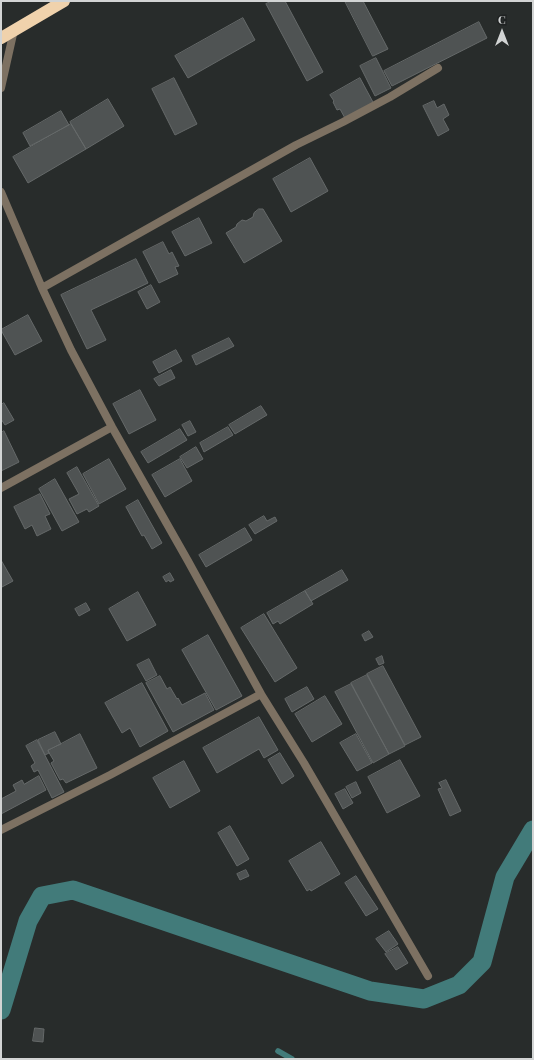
<!DOCTYPE html>
<meta charset="utf-8">
<style>
body{margin:0}
#map{position:relative;width:534px;height:1060px;overflow:hidden;background:#282c2b;font-family:"Playfair Display",serif}
canvas{display:block}
.frame{position:absolute;inset:0;border:2px solid #d2d4d4;pointer-events:none}
.north{position:absolute;left:482px;top:12px;width:40px;height:40px;-webkit-text-stroke:3px #1f2222;paint-order:stroke;rotate:0deg;font-size:11px;font-weight:700;line-height:16px;text-align:center;color:#d2d4d4}
.north::after{content:'';display:block;margin:auto;width:14px;height:18px;background:#d2d4d4;clip-path:polygon(50% 0,100% 100%,50% 72%,0 100%)}
</style>
<div id="map">
<canvas width="534" height="1060"></canvas>
<div class="frame"></div>
<div class="north">С</div>
</div>
<script>
const context = document.querySelector('canvas').getContext('2d');
context.lineJoin = 'round';
function stroke(path, color, width, dash) { context.strokeStyle = color; context.lineWidth = width; context.lineCap = dash ? 'butt' : 'round'; context.setLineDash(dash || []); context.stroke(path); }
function fill(path, color) { context.fillStyle = color; context.fill(path, 'evenodd'); }
stroke(new Path2D(`
 M278,1051L292,1059`), '#427b7a', 5.5);
stroke(new Path2D(`
 M1,1010L28,921L42,896L73,890L370,991L424,999L459,985L482,962L505,877L533,830`), '#427b7a', 19);
const building = new Path2D(`
 M272,1H285L323,72L307,81L266,4Z
 M345,1H363L388,49L373,56Z
 M243,18L255,40L188,78L175,56Z
 M479,22L487,38L392,86L384,71Z
 M376,58L391,88L375,96L360,66Z
 M174,78L197,124L175,135L152,89Z
 M360,78L374,104L346,120L340,109L337,110L333,102L334,101L330,95Z
 M108,99L124,126L86,149L70,122Z
 M434,101L437,108L444,104L449,115L443,119L449,130L438,136L423,106Z
 M61,111L69,125L30,146L23,133Z
 M71,124L86,149L28,183L13,157Z
 M310,158L328,191L291,212L273,179Z
 M259,209H263L282,241L244,263L226,233L236,227L237,224L242,220L246,221L253,217L254,213Z
 M199,218L212,243L185,256L172,232Z
 M163,242L169,254L172,252L179,266L175,267L178,274L159,283L143,252Z
 M136,259L148,283L91,310L106,340L87,349L61,295Z
 M151,285L160,302L147,309L138,292Z
 M28,315L42,341L15,355L1,330Z
 M229,338L234,346L196,365L192,356Z
 M176,350L182,361L159,373L153,362Z
 M171,370L175,378L159,386L154,379Z
 M140,390L156,420L129,434L113,404Z
 M4,403L14,420L5,425L1,419V405Z
 M261,406L267,415L235,434L229,425Z
 M190,421L196,432L188,436L182,425Z
 M228,427L233,435L204,452L200,443Z
 M180,429L187,440L148,463L141,452Z
 M4,431L19,462L1,471V433Z
 M196,447L203,459L187,468L180,457Z
 M109,459L126,489L99,504L83,474Z
 M180,459L192,481L165,497L152,475Z
 M77,467L99,506L89,512L87,509L77,514L69,499L79,494L67,473Z
 M55,479L79,522L62,531L39,489Z
 M40,494L50,514L45,516L51,529L37,536L32,525L25,529L14,507Z
 M138,500L162,543L152,549L144,535L142,536L126,507Z
 M264,516L267,521L275,517L277,521L255,534L249,525Z
 M245,528L252,540L206,567L199,555Z
 M1,560L13,581L2,587L1,585Z
 M342,570L348,580L311,601L305,591Z
 M170,573L174,580L170,582L169,580L166,582L163,577Z
 M305,591L313,604L280,624L278,621L273,624L267,613Z
 M138,592L156,625L127,641L109,609Z
 M86,603L90,610L79,616L75,609Z
 M264,614L297,668L275,682L241,628Z
 M369,631L373,637L365,641L362,635Z
 M208,635L242,696L216,710L182,650Z
 M382,656L384,663L379,665L376,659Z
 M149,659L157,675L146,681L137,665Z
 M383,666L421,737L405,745L367,674Z
 M367,675L405,746L389,754L351,683Z
 M160,676L167,689L170,687L177,699L178,698L182,705L205,693L214,710L173,732L146,683Z
 M142,683L168,731L140,747L130,728L122,733L105,703Z
 M351,684L389,754L373,763L335,692Z
 M307,687L314,699L292,712L285,699Z
 M325,696L342,724L312,742L295,714Z
 M259,717L278,750L264,758L259,749L217,773L203,748Z
 M55,732L61,744L48,750L49,753L45,755L38,740Z
 M80,734L97,768L66,783L63,779L60,780L51,763L54,761L48,751Z
 M356,734L372,763L357,771L340,743Z
 M37,740L64,792L52,798L38,770L34,772L31,766L35,763L26,746Z
 M280,753L294,776L282,784L268,760Z
 M400,760L420,796L387,813L368,777Z
 M184,761L200,791L170,808L153,778Z
 M39,776L46,790L1,814V799L16,791L13,785L22,780L24,784Z
 M446,780L461,811L450,816L438,789L442,788L439,783Z
 M356,782L361,793L352,798L346,787Z
 M345,789L353,803L343,809L335,794Z
 M230,826L249,859L237,866L218,833Z
 M321,842L340,874L311,891L310,889L307,891L289,861Z
 M246,870L249,876L240,880L237,874Z
 M356,876L378,909L366,916L345,883Z
 M389,931L398,944L386,952L376,939Z
 M398,947L408,963L396,970L385,954Z
 M35,1028L44,1029L43,1042L33,1041Z`);
fill(building, '#4f5353');
stroke(building, '#656969', 1);
stroke(new Path2D(`
 M1,88L14,30
 M1,192L42,288L71,350L112,427L188,561L261,694L304,763L428,976
 M42,288L296,145L343,122L390,97L438,68
 M1,488L112,427
 M1,830L110,775L261,694`), '#7d7162', 8);
stroke(new Path2D(`
 M1,38L64,1`), '#f0d2ac', 12);
</script>
